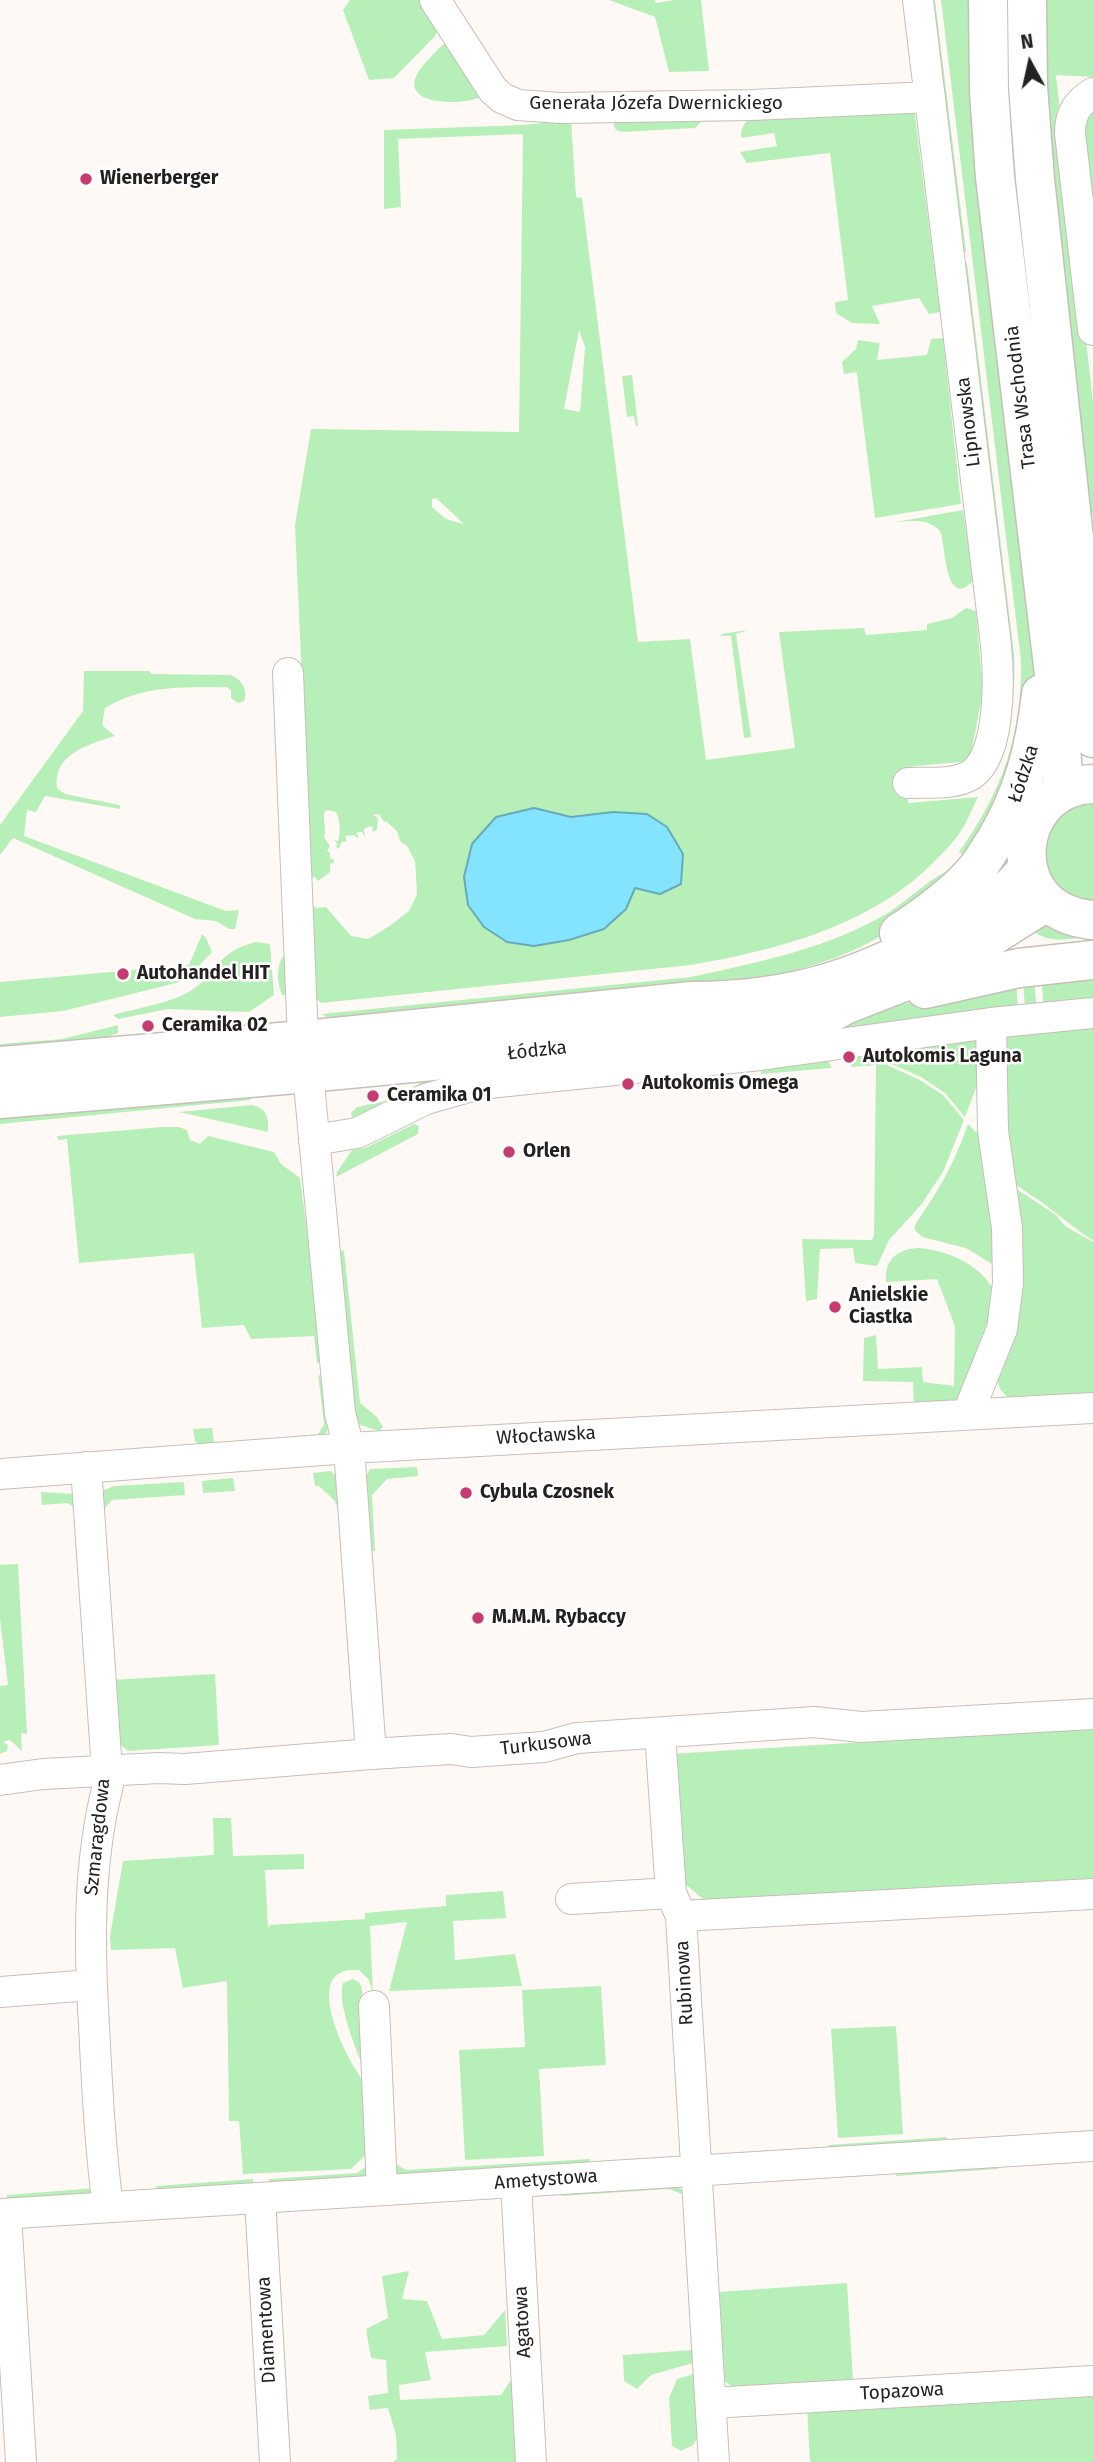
<!DOCTYPE html>
<meta charset="utf-8">
<style>
body{margin:0}
#map{position:relative;width:1093px;height:2462px;overflow:hidden;background:#fff9f5;font-family:"Fira Sans",sans-serif}
canvas{display:block}
.north{position:absolute;left:995px;top:28px;width:70px;height:70px;-webkit-text-stroke:5px #fff;paint-order:stroke;rotate:352deg;font-size:19px;font-weight:700;line-height:28px;text-align:center;color:#24211f}
.north::after{content:'';display:block;margin:auto;width:24px;height:32px;background:#24211f;clip-path:polygon(50% 0,100% 100%,50% 72%,0 100%)}
</style>
<div id="map">
<canvas width="1093" height="2462"></canvas>
<div class="north">N</div>
</div>
<script>
const context = document.querySelector('canvas').getContext('2d');
context.lineJoin = 'round';
function fill(path, color) { context.fillStyle = color; context.fill(path, 'evenodd'); }
function stroke(path, color, width, dash) { context.strokeStyle = color; context.lineWidth = width; context.lineCap = dash ? 'butt' : 'round'; context.setLineDash(dash || []); context.stroke(path); }
function drawText(font, color, halo, rows, align = 'center') {
  context.font = font + ' "Fira Sans",sans-serif'; context.lineWidth = 5; context.setLineDash([]); context.textBaseline = 'middle'; context.strokeStyle = halo; context.fillStyle = color; for (const [text, x, y, turn = 0] of rows) {
    context.save(); context.translate(x, y); context.rotate((+turn || 0) * Math.PI / 180); context.textAlign = isNaN(turn) ? turn : align; if (halo) context.strokeText(text, 0, 0); context.fillText(text, 0, 0); context.restore();
  }
}
fill(new Path2D(`
 M350,0H428L439,27L435,36L394,78L369,80L343,10Z
 M609,0H654L657,3L674,0H701L709,71L669,72L655,17Z
 M929,0H935L966,252H960Z
 M941,0H978L1035,660L1033,713L970,861L959,852C1002,791 1022,736 1021,661Z
 M1046,0H1093V77L1056,75L1093,402V515H1091L1076,458L1038,75Z
 M450,41L482,97C451,108 385,103 429,59C435,52 441,45 450,41Z
 M914,109L940,312L929,314L919,298L872,306L880,324L852,323L836,313L835,302L848,300L830,153L747,163L740,152L777,146L774,133L741,138C741,129 743,124 750,118Z
 M1093,110V248L1082,126Z
 M705,118L695,128L622,132C616,131 613,128 614,122Z
 M571,120L576,197L582,198L638,642L690,639L706,760L795,748L779,632L864,628L866,635L927,630V624L952,618L966,608L976,611L983,691L971,754L968,760L960,762L906,767L908,803L978,797C973,807 969,817 964,826C956,840 944,852 933,863C870,926 777,950 691,965L321,1003L316,998L311,905L317,908L326,907L351,936L368,939L388,927L409,911L417,894L415,861L407,846L400,841L397,831L386,821L384,822L379,814L373,815L378,818L377,830L372,832L373,827L370,826L364,829L365,837L362,832H358L356,834L359,837L357,838L354,835L345,836L347,841L341,842L340,847L337,849L336,845H338L334,840L338,841C341,833 340,819 336,812L327,810L324,812C323,821 327,830 324,837L330,846L327,851L330,853V859H333V856L334,863L330,864V872L318,881L314,876L311,880L295,525L311,429L519,432L523,134L398,139L401,207L384,209V130L524,125ZM579,330L585,347L580,412L564,409ZM436,498L463,523V524L446,519L432,507V499Z
 M960,263H967L1014,654C1016,692 1011,725 1001,761L997,758Z
 M943,338L961,504L875,518L857,374L856,372L844,374L842,362L856,349L858,340L880,343L877,360L927,355L931,339Z
 M632,375L638,426H636L634,416L627,417L622,376Z
 M963,510L973,581C944,611 946,544 940,531C928,518 913,521 896,522Z
 M748,630L736,634L751,737L744,738L731,636H721V634Z
 M84,671H149L152,674L230,675C241,678 249,690 244,701L238,703L231,698V690L226,687C181,688 146,684 105,708L102,725L115,736C90,744 52,754 57,788L65,794L120,805V809L45,796L36,812L27,810L24,836L226,911L239,910L235,929H229L216,921L195,919L13,838L0,855V825L83,711Z
 M1093,801V905L1074,903L1046,879V827L1056,814Z
 M949,871L951,872C933,889 904,922 884,934C840,962 787,973 736,983L331,1021L322,1014L691,977C759,962 831,948 891,911C903,903 940,871 949,871Z
 M1042,924H1054L1093,936C1071,939 1044,946 1029,926Z
 M202,934L206,938L212,952L194,971L180,982L63,1011L0,1017V982L189,965Z
 M256,942L270,944L274,995L249,1012L168,1009L118,1019L113,1015C134,1009 169,1003 187,993C218,976 214,952 256,942Z
 M283,956L287,960L291,996L282,995C277,983 276,967 283,956Z
 M1093,969V1006L1044,1011L1041,975Z
 M1016,980L1018,1009L412,1096L406,1091L429,1078L771,1040L950,991Z
 M1023,980H1034L1037,1011L1025,1009Z
 M186,1022L240,1024L248,1028V1033L177,1030L179,1025Z
 M118,1025V1033L82,1046L0,1054V1044L62,1039Z
 M1093,1027V1240C1079,1232 1070,1224 1057,1214C1040,1199 1020,1190 1003,1174L999,1050L1007,1049L1006,1036Z
 M980,1037L982,1072L965,1117L945,1093L921,1077L866,1053Z
 M863,1054L920,1080L943,1095L964,1120L943,1172L921,1205L889,1240L877,1266L855,1263L853,1248L820,1249L817,1299L806,1301L802,1239L872,1240L874,1235L876,1065L851,1067L854,1055Z
 M827,1059L832,1068L761,1074V1069Z
 M402,1093L407,1099L353,1124L351,1113L357,1107L387,1101Z
 M255,1096L250,1100L0,1124V1114Z
 M252,1105C267,1108 269,1118 268,1132L179,1112Z
 M414,1124L419,1126L418,1134L336,1177L337,1172L352,1150L365,1148Z
 M968,1124L979,1135L991,1156L995,1266L966,1248L922,1237L914,1229L916,1223C939,1190 955,1162 968,1124Z
 M162,1127H179L187,1130L190,1140L200,1144L208,1136L274,1152L281,1164L300,1178L324,1362L317,1363L314,1336L251,1339L244,1325L202,1328L194,1253L79,1263L67,1139L58,1140L57,1136Z
 M1003,1178L1018,1190L1056,1215L1065,1226L1093,1242V1401L1009,1399L1000,1389L996,1375Z
 M919,1248C952,1251 985,1267 998,1298L964,1404L914,1408L913,1382L863,1381L864,1338L876,1335L878,1369L922,1367L923,1382L954,1386L955,1326L937,1279L886,1282C884,1259 898,1249 919,1248Z
 M344,1250L360,1403L377,1417L383,1427L379,1431L360,1425L352,1415L340,1252Z
 M318,1374C327,1382 333,1420 327,1431C327,1433 321,1438 320,1440L199,1445L195,1441L193,1429L212,1428L214,1443L317,1436L324,1424Z
 M417,1467L418,1476L387,1479L372,1495L375,1551H372L366,1476L370,1469Z
 M331,1471L336,1476L339,1505H336L335,1501L319,1486H315L313,1473Z
 M233,1478L235,1491L203,1493L202,1481Z
 M184,1482L185,1495L112,1500L101,1513L99,1492L114,1486Z
 M41,1492L75,1494L76,1509L68,1503L42,1505Z
 M18,1564L27,1734L21,1733L22,1751L10,1740L3,1742L8,1745L7,1751L0,1754V1686L8,1685L0,1619V1565Z
 M215,1674L219,1745L128,1751L114,1739L111,1680Z
 M1093,1728V1882L709,1904L678,1878L670,1754Z
 M213,1818H231L233,1856L304,1854V1869L265,1870L268,1929L270,1925L365,1919V1913L446,1906V1895L503,1891L506,1918L453,1921L455,1960L515,1954L522,1986L389,1991L407,1922L370,1926L373,1994L369,1980L359,1970C307,1966 336,2032 348,2056C353,2067 363,2078 366,2090C371,2108 369,2131 371,2150L351,2169L243,2174L239,2121H229L227,1981L183,1988L175,1948L111,1950L110,1936L123,1861L214,1855Z
 M353,1979L359,1982L362,1988L366,2072C357,2054 336,2001 343,1983Z
 M601,1986L606,2065L539,2069L544,2156L465,2160L459,2050L525,2047L522,1990Z
 M896,2026L903,2134L838,2138L831,2029Z
 M947,2137V2141L829,2149L828,2145Z
 M590,2159V2163L399,2175L395,2171L393,2162L406,2170Z
 M371,2163L368,2176L362,2180L269,2183V2179L357,2173Z
 M998,2166V2169L896,2176L899,2168Z
 M253,2179V2184L157,2190L156,2186Z
 M676,2184L687,2196L669,2189L562,2196V2193Z
 M96,2188L90,2196L7,2199V2195Z
 M409,2271L402,2299L427,2301L442,2339L484,2335L505,2310L507,2346L425,2352L431,2380L399,2385L400,2400L501,2395L513,2377L518,2462H393L397,2459L396,2435L388,2408L370,2410L368,2396L388,2393L386,2360L371,2358L366,2329L388,2318L382,2276Z
 M847,2283L853,2380L732,2387L722,2379L718,2292Z
 M692,2350L693,2363L651,2375L637,2389L624,2381L623,2355Z
 M694,2374L697,2439L693,2445L681,2451L672,2446L669,2398L677,2379Z
 M1093,2389V2462H810L807,2406Z`), '#b6f0b8');
const water = new Path2D(`
 M534,808L571,817L613,812L647,814L667,827L683,854L681,884L660,894L635,888L626,909L604,929L569,940L534,946L507,942L484,927L468,905L464,877L472,844L496,817Z`);
fill(water, '#84e4fd');
stroke(water, '#67aaba', 2);
const minor = new Path2D(`
 M435,0L493,90L502,98L518,105L560,108L752,105L930,97
 M1093,93C1077,103 1070,114 1070,133L1093,330
 M288,673L303,1040
 M908,783C927,782 950,785 967,777C1002,762 999,676 996,645L918,0
 M308,1073L340,1413L349,1448L371,1754
 M314,1140L357,1133L426,1099L479,1084L760,1055L991,1023L1093,1013
 M968,1413L1002,1329L1008,1283L1007,1228L993,1131L991,1023
 M86,1467L108,1785C88,1863 89,1946 94,2025C97,2086 100,2147 108,2207
 M0,1474L349,1448L1093,1408
 M660,1733L671,1893L681,1916L714,2462
 M0,1780L43,1774L159,1768L185,1769L371,1754L451,1749L471,1752L544,1747L577,1738L814,1722L861,1727L1093,1714
 M571,1899L671,1893
 M681,1916L1093,1894
 M0,1992L91,1985
 M374,2006L382,2190
 M516,2182L531,2462
 M260,2198L275,2462
 M0,2214L1093,2146
 M6,2214L21,2462
 M711,2403L1093,2381`);
const major = new Path2D(`
 M988,0L989,91L995,177L1060,725L1063,780L1060,793
 M1027,0L1028,87L1035,179L1082,612L1093,738
 M1093,784C1011,786 998,912 1093,920
 M899,933C925,916 953,896 974,872C982,863 988,852 995,841C1023,795 1035,748 1041,694
 M925,989L1019,968L1093,960
 M0,1066L315,1039L692,1001C796,1001 868,976 957,924C982,909 1012,892 1028,867
 M0,1099L308,1073L682,1037L796,1021L832,1012L847,1004L919,976L986,940L1046,902`);
stroke(minor, '#c7bfb8', 32);
stroke(major, '#c7bfb8', 41);
stroke(minor, '#fff', 30);
stroke(major, '#fff', 38);
for (const [x, y, r, color] of [
 [86,179,7,"#c63b70"],
 [123,974,7,"#c63b70"],
 [148,1026,7,"#c63b70"],
 [849,1057,7,"#c63b70"],
 [628,1084,7,"#c63b70"],
 [373,1096,7,"#c63b70"],
 [509,1152,7,"#c63b70"],
 [835,1307,7,"#c63b70"],
 [466,1493,7,"#c63b70"],
 [478,1618,7,"#c63b70"]
]) { const dot = new Path2D(); dot.arc(x, y, r, 0, 2 * Math.PI); context.fillStyle = color; context.fill(dot); stroke(dot, '#fff', 2.5); }
drawText('19px', '#24211f', '#fff', [
 ["Generała Józefa Dwernickiego",656,104],
 ["Trasa Wschodnia",1021,397,-97],
 ["Lipnowska",969,422,-97],
 ["Łódzka",1024,774,-72],
 ["Łódzka",537,1051,-6],
 ["Włocławska",546,1436,-3],
 ["Turkusowa",546,1744,-7],
 ["Szmaragdowa",98,1837,-84],
 ["Rubinowa",685,1983,-93],
 ["Ametystowa",546,2180,-4],
 ["Agatowa",523,2322,-93],
 ["Diamentowa",267,2330,-93],
 ["Topazowa",902,2392,-3]
]);
drawText('bold 19px', '#24211f', '#fff', [
 ["Wienerberger",100,179],
 ["Autohandel HIT",137,974],
 ["Ceramika 02",162,1026],
 ["Autokomis Laguna",863,1057],
 ["Autokomis Omega",642,1084],
 ["Ceramika 01",387,1096],
 ["Orlen",523,1152],
 ["Anielskie",849,1296],
 ["Ciastka",849,1318],
 ["Cybula Czosnek",480,1493],
 ["M.M.M. Rybaccy",492,1618]
], 'left');
</script>
